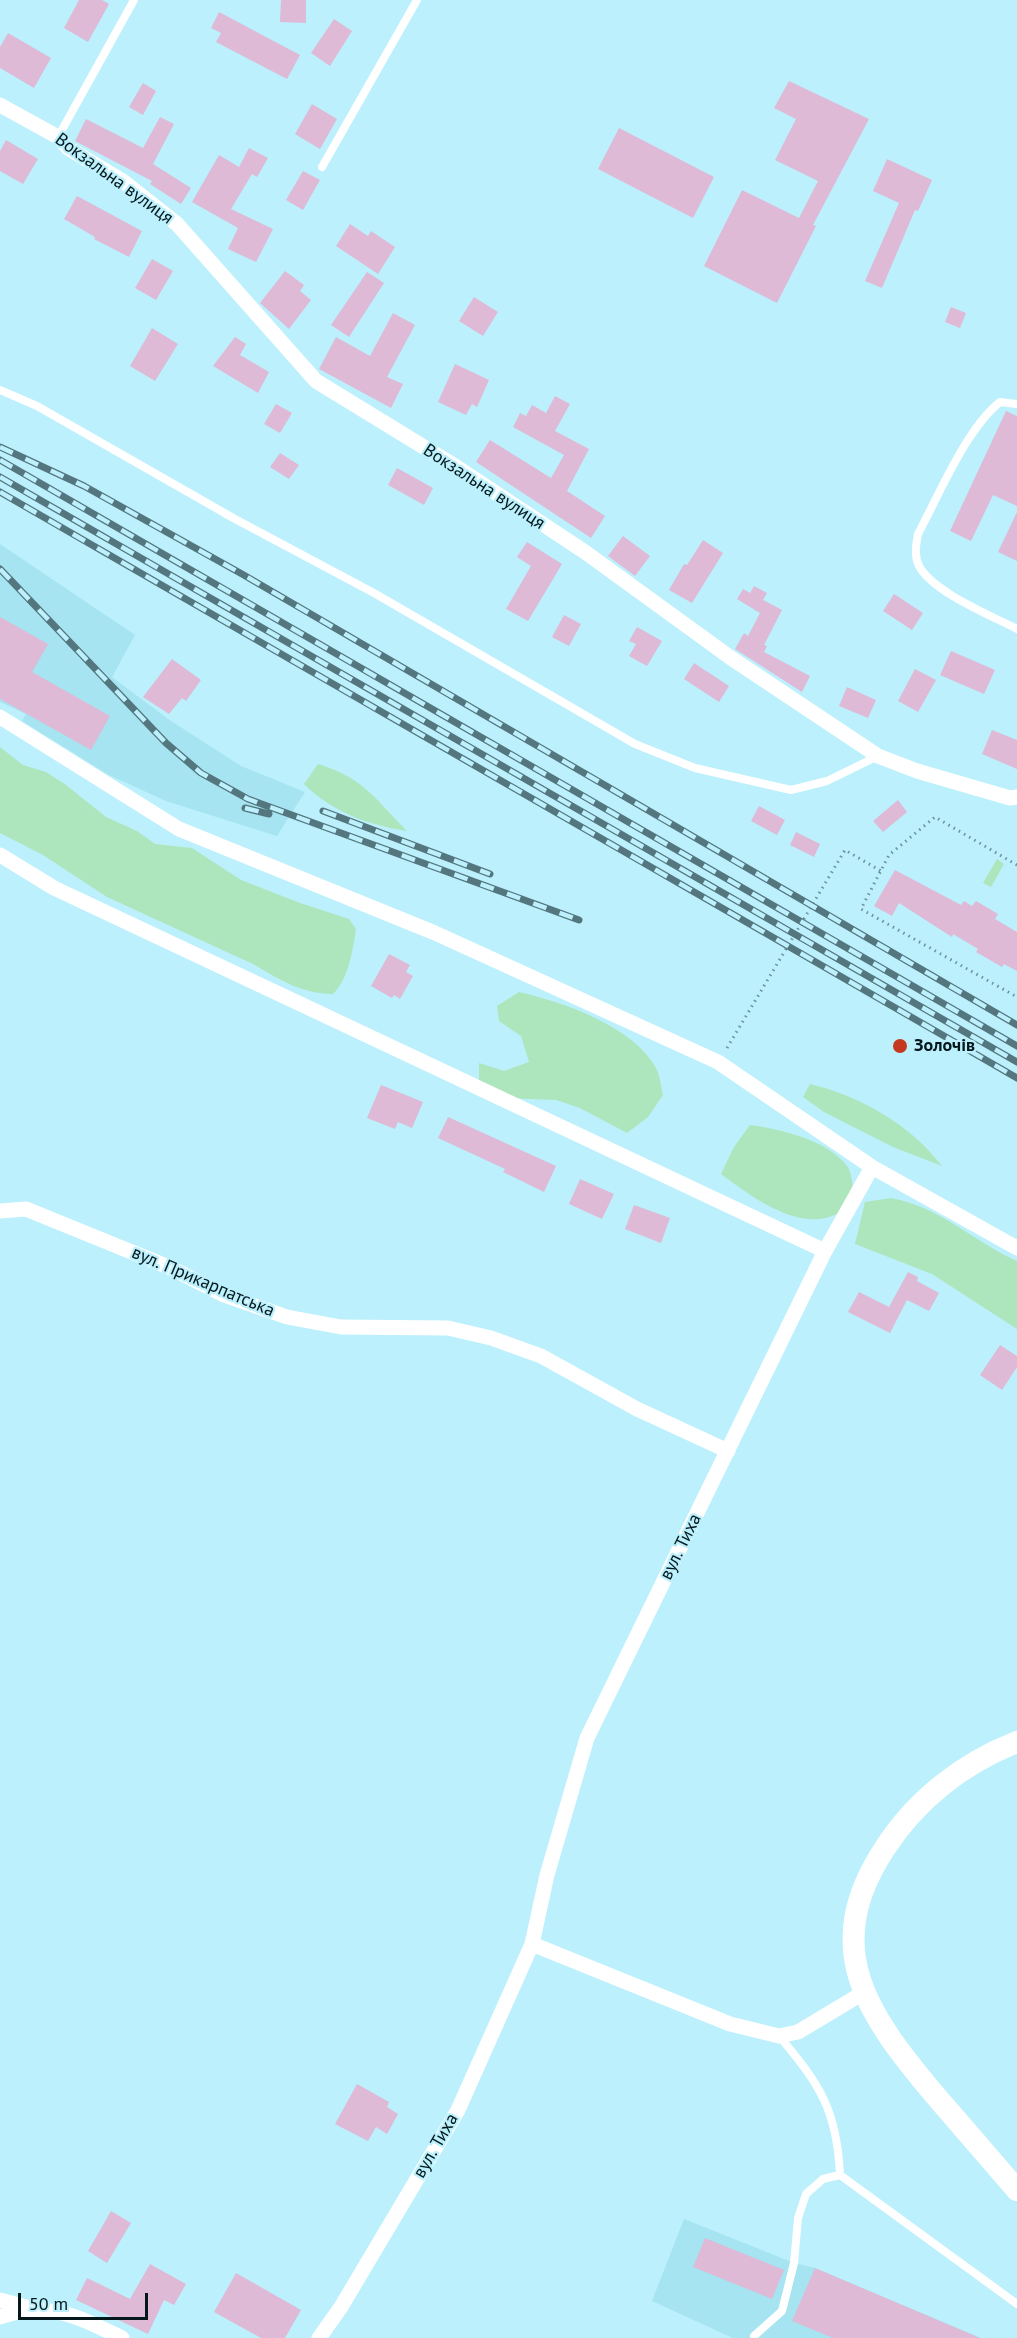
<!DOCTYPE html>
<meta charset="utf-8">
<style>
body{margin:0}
#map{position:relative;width:1017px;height:2338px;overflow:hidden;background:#bbf0fc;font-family:"PT Sans",sans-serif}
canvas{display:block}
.scale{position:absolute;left:18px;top:2293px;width:130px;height:27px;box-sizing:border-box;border:3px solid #04181c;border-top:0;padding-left:8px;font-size:18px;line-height:21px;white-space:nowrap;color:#04181c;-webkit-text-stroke:4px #bbf0fc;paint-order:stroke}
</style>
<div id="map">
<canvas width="1017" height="2338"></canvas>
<div class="scale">50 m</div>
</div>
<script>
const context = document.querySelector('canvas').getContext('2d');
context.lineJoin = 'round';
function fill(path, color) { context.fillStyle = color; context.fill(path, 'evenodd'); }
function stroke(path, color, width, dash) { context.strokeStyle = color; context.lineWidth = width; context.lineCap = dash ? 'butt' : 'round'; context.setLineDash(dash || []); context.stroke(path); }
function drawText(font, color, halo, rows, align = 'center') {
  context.font = font + ' "PT Sans",sans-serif'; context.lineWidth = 4.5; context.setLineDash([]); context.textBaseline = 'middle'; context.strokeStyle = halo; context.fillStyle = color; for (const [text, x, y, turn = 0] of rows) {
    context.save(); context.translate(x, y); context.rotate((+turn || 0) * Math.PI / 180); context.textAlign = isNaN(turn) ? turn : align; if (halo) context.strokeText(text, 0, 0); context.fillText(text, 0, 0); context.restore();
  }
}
fill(new Path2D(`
 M0,544L135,635L112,677L168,719L241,766L305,792L277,836L166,801L109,775L22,721L26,714L0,702Z
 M684,2219L794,2263L815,2268L981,2338H733L652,2301Z`), '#a5e4f0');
fill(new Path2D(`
 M0,747L23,765L46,772L66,785L106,817L137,831L155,844L192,848L241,880L300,903L349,919L356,929C353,950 348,980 333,994C303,994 278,979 253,964L107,897L43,855L0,833Z
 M318,764C365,779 373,797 407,831C368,825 332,812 304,784Z
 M997,859L1004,864L991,887L983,883Z
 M519,992C563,1002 633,1026 656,1068C660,1076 661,1087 663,1095L648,1117L627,1133L580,1108L556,1100L504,1098L479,1089V1063L504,1071L529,1062L521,1036L499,1021L497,1006Z
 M810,1084C860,1096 911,1125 942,1166L893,1147L824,1112L803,1097Z
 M750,1125C780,1129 828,1140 847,1166C852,1172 852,1185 854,1193C850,1199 844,1211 837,1214C798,1233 751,1196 721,1174L734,1147Z
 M891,1198C945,1209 970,1240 1017,1261V1329L932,1274L855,1244L865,1202Z`), '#ade5bc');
fill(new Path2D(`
 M79,0H102L109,4L88,42L64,28Z
 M281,0H306V23L280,22Z
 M219,12L300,55L287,79L216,42L221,33L211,28Z
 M334,19L352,31L330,66L311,53Z
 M8,33L51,58L34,88L0,68V47Z
 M789,81L869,119L813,225L816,226L777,303L704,266L742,190L799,218L818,181L775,160L796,119L774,108Z
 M143,83L156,91L143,115L129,107Z
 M312,104L337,119L320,149L295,134Z
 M160,117L174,124L153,164L191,188L181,204L150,184L152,181L75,141L86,119L143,148Z
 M619,128L714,177L693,218L598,169Z
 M6,140L38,159L23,184L0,171V151Z
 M249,148L268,158L257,177L252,174L231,209L273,229L256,262L228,249L238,228L192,202L219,155L239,167Z
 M887,159L932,180L918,211L915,210L882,288L865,281L899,203L873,191Z
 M303,171L320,180L303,210L286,200Z
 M77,196L142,231L129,257L94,239L95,237L64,219Z
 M350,224L368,236L371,231L395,247L378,274L336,246Z
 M152,259L173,271L156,300L135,288Z
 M285,271L304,285L300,291L311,300L289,329L260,303Z
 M367,272L384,283L349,337L331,325Z
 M474,297L498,312L483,336L459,321Z
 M951,307L966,313L960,328L945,322Z
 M393,313L415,325L387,377L403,384L391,408L319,369L336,337L370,356Z
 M152,328L178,344L155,381L130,366Z
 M235,337L246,344L240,355L269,372L258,393L213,366Z
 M455,364L489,380L477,407L472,404L466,415L438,402Z
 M555,396L570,404L555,431L589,449L567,491L605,516L591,538L476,462L490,440L551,478L564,455L513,427L520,413L526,416L532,405L546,413Z
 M276,404L292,413L280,433L264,424Z
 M1006,411L1017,416V506L993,495L971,541L950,531Z
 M280,453L299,465L289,479L270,467Z
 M397,468L433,488L424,505L388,485Z
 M1017,512V561L998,552Z
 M623,536L650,556L635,576L608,556Z
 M703,540L723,553L692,603L669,590L684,564L687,565Z
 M527,542L562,564L528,621L506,609L531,566L517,557Z
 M754,586L767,593L763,600L782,610L764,645L767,646L764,652L810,676L802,692L735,649L744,633L748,636L760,613L737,599L743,589L750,593Z
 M894,594L923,613L912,630L883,611Z
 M564,615L581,624L569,646L552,637Z
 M0,617L48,644L32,672L110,716L91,750L0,699Z
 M637,627L662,641L647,666L629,656L636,644L629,641Z
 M951,651L995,670L984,694L940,675Z
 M172,659L201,680L186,701L182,698L169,714L143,697Z
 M694,663L729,686L719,702L684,679Z
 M915,669L936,680L918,712L898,701Z
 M847,687L876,700L868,718L839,706Z
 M992,730L1017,740V769L982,754Z
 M898,800L907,812L883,832L873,821Z
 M759,806L785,820L777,835L751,821Z
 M796,832L820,844L814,857L790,845Z
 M895,870L961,905L964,901L972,906L976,901L998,914L995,919L1017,932V971L1004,964L1002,967L976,952L978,949L953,934L952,937L899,903L892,916L874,906Z
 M389,954L410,965L406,972L413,976L400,999L394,995L392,998L371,986Z
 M381,1085L423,1102L412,1128L398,1122L395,1129L367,1118Z
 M448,1117L556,1166L544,1192L503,1172L505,1169L438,1138Z
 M580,1179L614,1194L602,1219L569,1204Z
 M634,1205L670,1218L661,1243L625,1229Z
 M908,1272L918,1277L917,1281L939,1293L929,1311L907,1300L890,1333L848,1312L859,1292L889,1307Z
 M1000,1345L1017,1356V1367L1002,1390L980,1375Z
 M357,2084L389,2102L387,2107L398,2114L387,2134L376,2127L368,2141L335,2124Z
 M111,2211L131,2223L107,2263L88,2251Z
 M705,2238L784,2270L772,2299L693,2267Z
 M150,2264L186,2284L174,2305L164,2300L148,2334L76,2300L87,2278L130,2299Z
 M815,2268L980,2338H833L792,2321Z
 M236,2273L301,2310L285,2338H261L214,2312Z`), '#debad7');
stroke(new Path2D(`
 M1017,865L935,817L889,855L861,909L1017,997
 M727,1048L845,850L881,871`), '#6c939c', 3, [1.5, 4.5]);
stroke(new Path2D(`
 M58,137L134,0
 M322,167L417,0
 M0,390L37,406L235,519L374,593L635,744L695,768L791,790L827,781L878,756
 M1017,404L1000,402C966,429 939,495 918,534C916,545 914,556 919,566C933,592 990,615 1017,629
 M780,2037C820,2085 837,2110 840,2175
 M754,2336L782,2311L794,2263L798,2218L806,2194L823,2179L840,2175L1017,2304`), '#fff', 8);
stroke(new Path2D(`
 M0,105L58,137L68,148L124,182L177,224L316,381L458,468L585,552L731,658L878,756L917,771L1010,798L1017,797
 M0,717L179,829L435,933L718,1062L872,1167L1017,1248
 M0,855L54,888L825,1251
 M0,1211L26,1209L171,1268L224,1295L287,1317L341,1327L448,1328L491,1338L541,1356L637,1409L728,1451
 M532,1944L730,2024L779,2036L798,2032L863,1993
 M0,2300L30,2308
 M0,2317C48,2300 79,2317 122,2338
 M319,2338L341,2307L458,2110L532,1944L547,1875L587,1738L825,1251L872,1167`), '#fff', 15);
stroke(new Path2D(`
 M1017,1742C963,1763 916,1800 885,1848C819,1948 867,2014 934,2094C962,2126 989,2158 1017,2190`), '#fff', 22);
const rail = new Path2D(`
 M0,447L84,486L242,574L1017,1025
 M0,460L1017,1046
 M0,477L1017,1062
 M0,492L1017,1078
 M0,569L166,743L201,773L248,799L579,920
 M245,808L269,814
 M323,811L490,874`);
stroke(rail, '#54767e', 7);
stroke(rail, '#bbf0fc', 4.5, [14]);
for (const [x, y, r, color] of [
 [900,1046,8,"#c3381e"]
]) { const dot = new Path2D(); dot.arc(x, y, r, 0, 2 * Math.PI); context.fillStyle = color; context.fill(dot); stroke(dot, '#bbf0fc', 2); }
drawText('18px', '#04181c', '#bbf0fc', [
 ["Вокзальна вулиця",114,179,36],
 ["Вокзальна вулиця",484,487,33],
 ["вул. Прикарпатська",203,1282,23],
 ["вул. Тиха",681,1547,-64],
 ["вул. Тиха",436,2146,-60]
]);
drawText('bold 18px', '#04181c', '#bbf0fc', [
 ["Золочів",914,1046]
], 'left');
</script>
